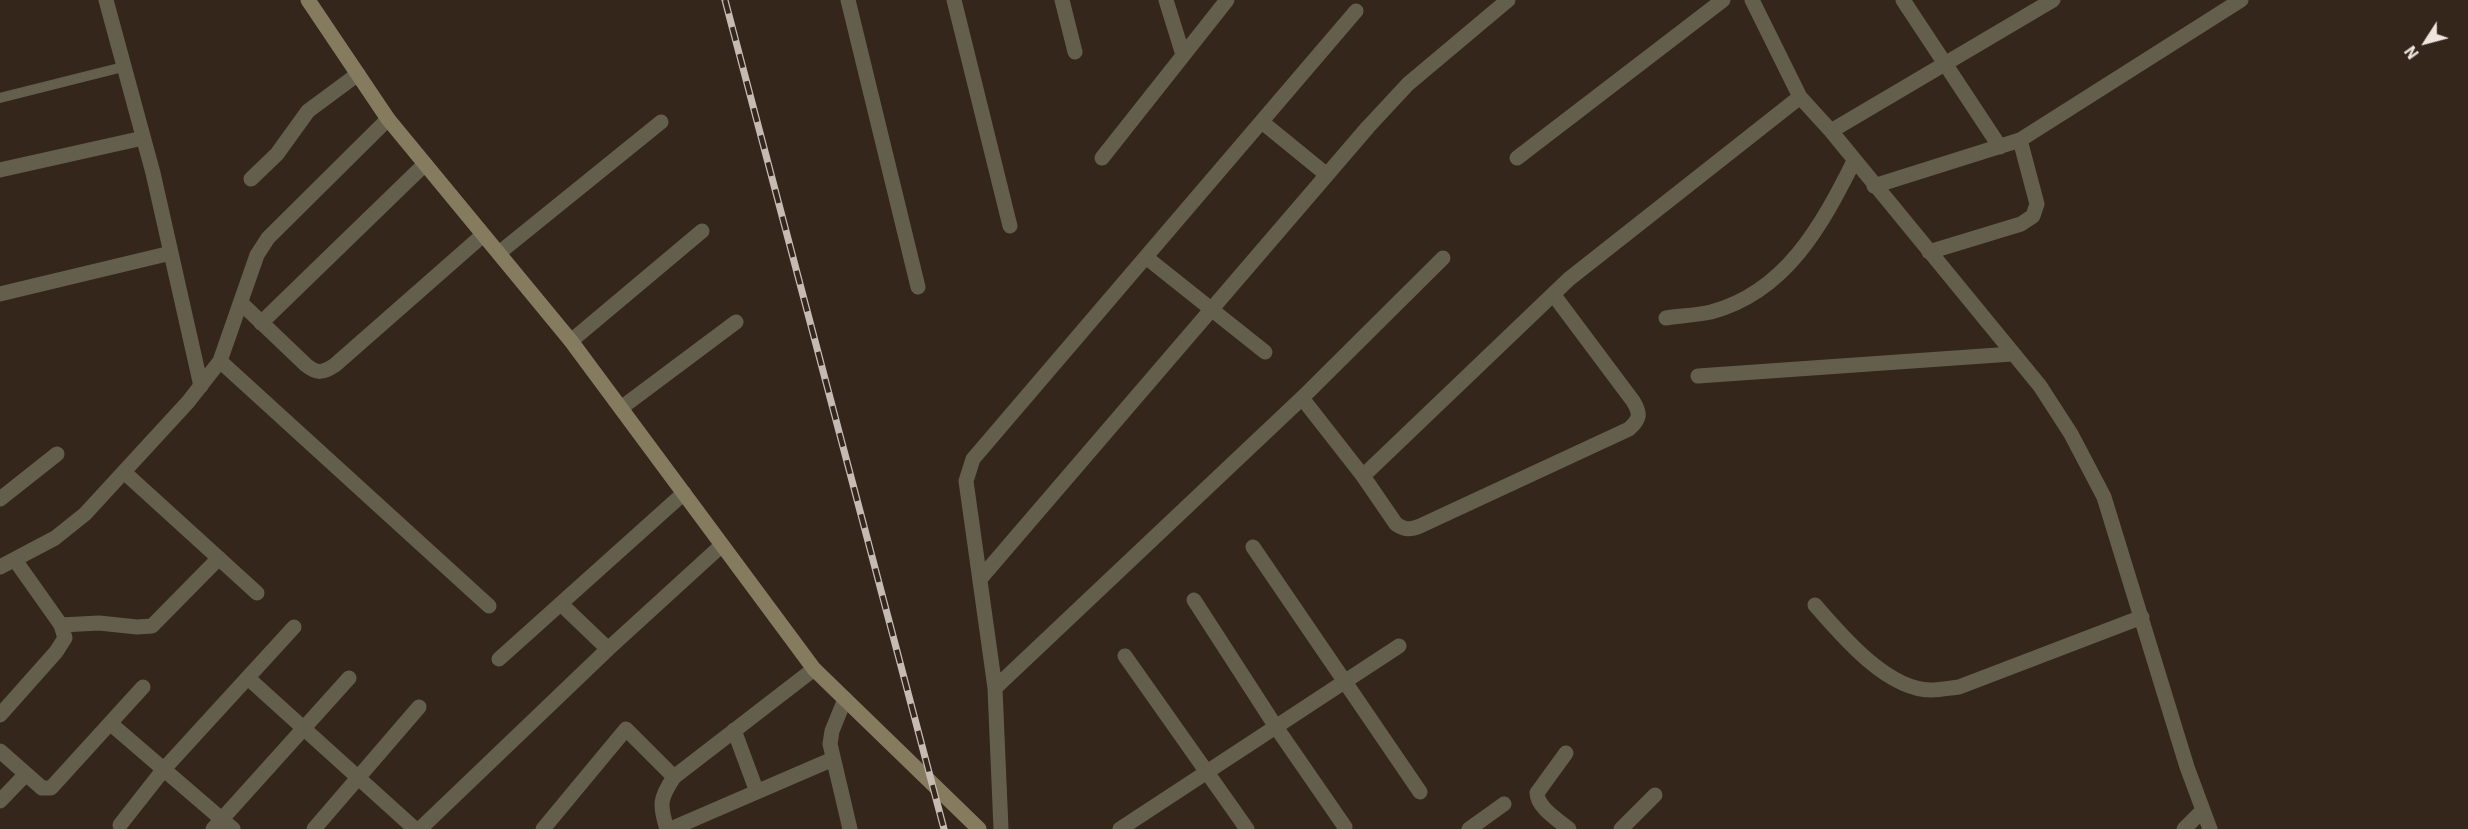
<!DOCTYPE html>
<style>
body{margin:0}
#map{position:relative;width:2468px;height:829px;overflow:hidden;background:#34261b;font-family:"IBM Plex Sans",sans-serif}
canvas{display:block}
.north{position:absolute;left:2396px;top:12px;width:60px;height:60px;-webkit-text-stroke:4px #34261b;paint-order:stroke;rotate:234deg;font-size:16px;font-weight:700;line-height:24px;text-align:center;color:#efe5de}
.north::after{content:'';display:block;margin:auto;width:21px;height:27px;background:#efe5de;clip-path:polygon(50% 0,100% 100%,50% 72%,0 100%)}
</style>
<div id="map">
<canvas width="2468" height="829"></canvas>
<div class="north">N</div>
</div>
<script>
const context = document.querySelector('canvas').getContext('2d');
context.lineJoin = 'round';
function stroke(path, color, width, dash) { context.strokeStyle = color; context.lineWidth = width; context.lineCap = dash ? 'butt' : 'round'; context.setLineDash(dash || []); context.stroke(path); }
stroke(new Path2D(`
 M0,98L123,67`), '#645f4c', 10);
stroke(new Path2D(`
 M106,0L153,173L201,386
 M848,0L918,287
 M954,0L1010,226
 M1062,0L1075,52
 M1166,0L1183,55
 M1752,0L1800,97
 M1903,0L2000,147
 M1262,122L1327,175
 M1831,131L2040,386L2071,434L2104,497L2187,767L2210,829
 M1102,158L1227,0
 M1517,158L1723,0
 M0,170L143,138
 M251,179L277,154L308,111L358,74
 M1874,186L2020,140L2241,0
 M1929,252L2021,224L2033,216L2037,204L2020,140
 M499,253L661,122
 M1147,258L1265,352
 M0,294L171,253
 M241,303L306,365C317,374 323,373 335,365L483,235
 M1666,318C1680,316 1697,315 1711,312C1786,292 1822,225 1854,161
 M261,323L425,164
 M571,341L702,231
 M220,361L489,606
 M1698,376L2012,354
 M1302,398L1363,476L1396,524C1405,530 1410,530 1420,526L1629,429C1640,419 1641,414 1633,401L1553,294
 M621,408L736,322
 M124,472L257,593
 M1363,476L1569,279L1800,97L1831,131L2053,0
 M0,499L57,454
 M1253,547L1420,792
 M0,567L55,538L85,514L188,402L220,361L257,255L268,238L388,119
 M980,579L1368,127L1408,84L1508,0
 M1194,600L1276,727L1345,827
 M561,604L608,649
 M1815,605C1841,635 1887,690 1931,690C1940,690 1950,688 1959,687L2142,617
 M61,625L99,623L137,627L152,626L219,558
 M1125,656L1247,829
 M499,659L684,493
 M248,678L415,829
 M995,688L966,481L973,459L1356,11
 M845,699L832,731L830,744L850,829
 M0,715L56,652L65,638L61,625L15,560
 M111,724L233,829
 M734,730L757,792
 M0,751L42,788H51L143,687
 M1566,753L1537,793C1537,807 1558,820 1569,829
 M0,801L26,774
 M120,825L164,769L294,627
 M213,829L349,678
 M314,829L419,707
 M420,829L608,649L722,545
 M543,829L626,729L674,777
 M667,829C659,804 660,798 674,777L814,669
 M671,829L833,759
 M1001,829L995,688L1302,398L1443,258
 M1120,829L1399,646
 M1469,829L1504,804
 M1621,829L1655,795
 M2184,829L2203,810`), '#645f4c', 15);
stroke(new Path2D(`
 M308,0L388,119L571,341L814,669L979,829`), '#857c5f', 15);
const rail = new Path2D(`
 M725,0L944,829`);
stroke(rail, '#c6bbb3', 7);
stroke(rail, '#34261b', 4.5, [14]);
</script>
